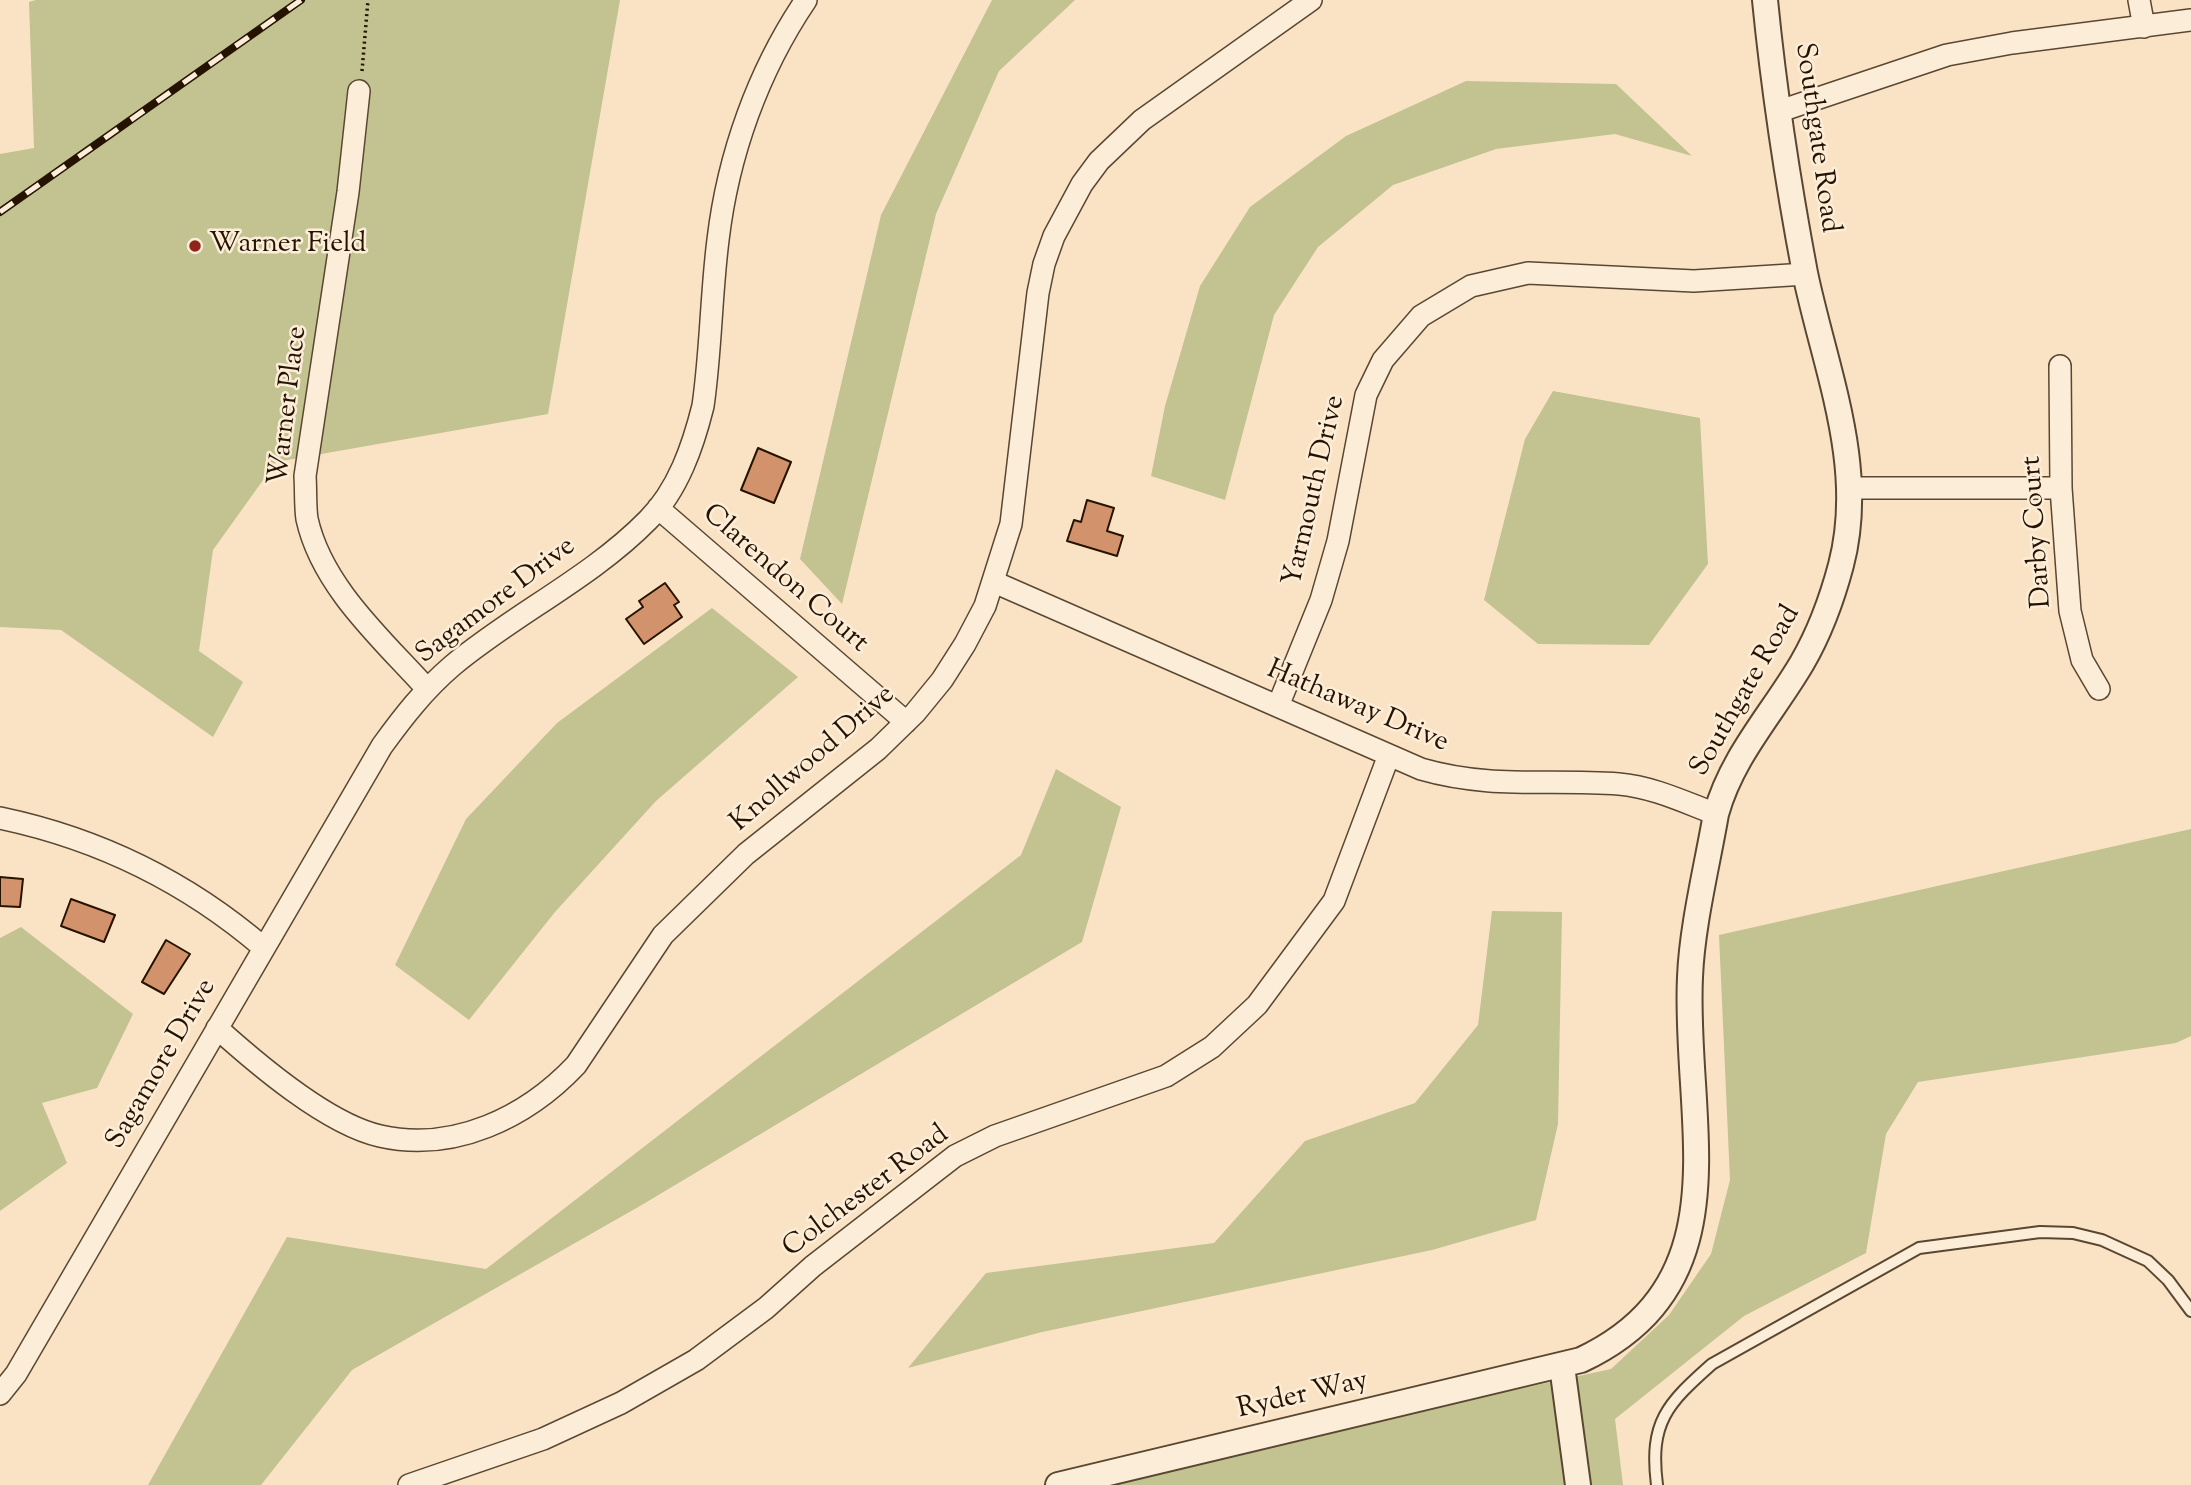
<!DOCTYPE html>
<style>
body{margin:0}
canvas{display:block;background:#fae3c4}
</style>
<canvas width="2191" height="1485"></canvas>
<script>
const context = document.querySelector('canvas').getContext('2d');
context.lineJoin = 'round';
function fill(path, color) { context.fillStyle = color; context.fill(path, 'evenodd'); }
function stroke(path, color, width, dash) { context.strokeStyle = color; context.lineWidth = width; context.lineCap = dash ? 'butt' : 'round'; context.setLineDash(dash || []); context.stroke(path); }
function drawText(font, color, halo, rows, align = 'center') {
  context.font = font + ' "Sorts Mill Goudy",serif'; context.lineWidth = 5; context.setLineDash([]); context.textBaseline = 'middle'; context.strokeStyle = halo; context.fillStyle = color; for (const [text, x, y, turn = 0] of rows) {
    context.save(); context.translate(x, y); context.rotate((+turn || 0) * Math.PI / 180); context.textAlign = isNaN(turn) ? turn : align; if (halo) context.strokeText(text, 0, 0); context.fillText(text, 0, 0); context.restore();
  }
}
fill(new Path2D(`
 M36,0H620L548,414L276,462L213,550L199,651L243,682L213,737L61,630L0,627V154L34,148L29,2Z
 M992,0H1075L999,71L936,214L842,604L800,559L881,215Z
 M1466,81L1616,84L1692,156L1615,134L1496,149L1393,185L1318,247L1274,315L1225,500L1151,476L1165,406L1200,286L1250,207L1346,136Z
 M1553,391L1700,418L1708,564L1649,645L1538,644L1484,600L1525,439Z
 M712,608L798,677L656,801L555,912L469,1020L395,965L466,819L557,723Z
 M1056,769L1121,807L1082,942L640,1206L352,1370L261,1485H148L287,1237L486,1269L1021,855Z
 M2191,829V1036L2176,1043L1918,1082L1886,1134L1866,1253L1744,1316L1615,1419L1623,1485H1074L1611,1369L1669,1315L1711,1254L1730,1180L1719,935Z
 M1492,911L1562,912L1558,1124L1536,1220L1432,1250L1042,1332L908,1368L986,1273L1214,1243L1305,1141L1415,1103L1478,1025Z
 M21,927L133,1014L97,1088L42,1103L67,1163L0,1211V938Z`), '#c2c391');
const building = new Path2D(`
 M758,448L791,462L774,503L741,490Z
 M1087,500L1114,508L1107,531L1123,536L1117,556L1067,541L1074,520L1081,522Z
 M665,583L679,602L674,605L682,617L644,644L626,619L643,607L639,601Z
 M0,877L23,879L20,907L0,906Z
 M71,899L115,915L104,942L61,926Z
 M166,940L190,954L164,994L142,982Z`);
fill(building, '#d1926c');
stroke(building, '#251300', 2);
const service = new Path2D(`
 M1657,1485C1649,1422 1667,1404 1712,1364L1919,1248L2040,1232L2073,1233L2102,1240L2148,1261L2168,1280L2191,1311`);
const minor = new Path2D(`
 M2139,0L2144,27
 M359,91L348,192L305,476C306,490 305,506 307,519C322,587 383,640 427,689
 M1780,111L1947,55L2012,43L2191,20
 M2060,366L2061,488L2070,611L2082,660L2099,689
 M1851,488H2061
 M658,508L906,722
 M994,582L1421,769C1490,789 1549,779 1619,784C1653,787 1684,802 1716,814
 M1278,706L1321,600L1338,541L1366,395L1383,360L1421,316L1471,286L1528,273L1694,281L1806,274
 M0,818C100,839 186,881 264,948
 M217,1028C257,1064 327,1124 380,1136C454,1153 527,1117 576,1065L663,935L746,854L878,749L915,713L942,680L965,644L985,606L1011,524L1038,293L1044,264L1054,236L1082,184L1099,161L1142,120L1311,0
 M0,1394L16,1374L382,746C403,717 424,690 452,666C514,614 591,578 648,520C678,490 693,446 703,406C711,351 711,295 718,240C728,155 758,71 806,0
 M409,1485L543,1439L621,1403L696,1360L766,1308L813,1266L955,1156L995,1136L1166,1076L1212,1047L1257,1005L1334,901L1389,755`);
const tertiary = new Path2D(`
 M1562,1366L1578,1485
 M1058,1485L1581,1360C1746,1282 1683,1121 1690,977C1692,926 1707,866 1716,814C1732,756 1772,714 1802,663C1820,632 1832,599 1841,565C1867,466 1825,369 1805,273C1788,183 1774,91 1765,0`);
stroke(service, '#5a4731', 14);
stroke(minor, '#5a4731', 24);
stroke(tertiary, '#5a4731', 28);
stroke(new Path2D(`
 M362,71L368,0`), '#251300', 3.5, [2, 3.5]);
stroke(service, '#fcedd9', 10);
stroke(minor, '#fcedd9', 21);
stroke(tertiary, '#fcedd9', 24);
const rail = new Path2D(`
 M0,212L301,0`);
stroke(rail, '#251300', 8);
stroke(rail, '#fcedd9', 5, [16]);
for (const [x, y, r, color] of [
 [195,246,7,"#8f2418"]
]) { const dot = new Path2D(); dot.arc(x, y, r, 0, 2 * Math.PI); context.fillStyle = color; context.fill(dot); stroke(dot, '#fcedd9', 2.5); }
drawText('28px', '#251300', '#fcedd9', [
 ["Southgate Road",1815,138,82],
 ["Warner Place",290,406,-83],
 ["Yarmouth Drive",1316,491,-77],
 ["Darby Court",2039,532,-94],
 ["Clarendon Court",784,580,41],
 ["Sagamore Drive",497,602,-37],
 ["Southgate Road",1747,692,-60],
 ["Hathaway Drive",1357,708,23],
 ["Knollwood Drive",814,760,-41],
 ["Sagamore Drive",163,1065,-60],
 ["Colchester Road",867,1193,-37],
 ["Ryder Way",1303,1397,-13]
]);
drawText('28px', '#251300', '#fcedd9', [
 ["Warner Field",209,246]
], 'left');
</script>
